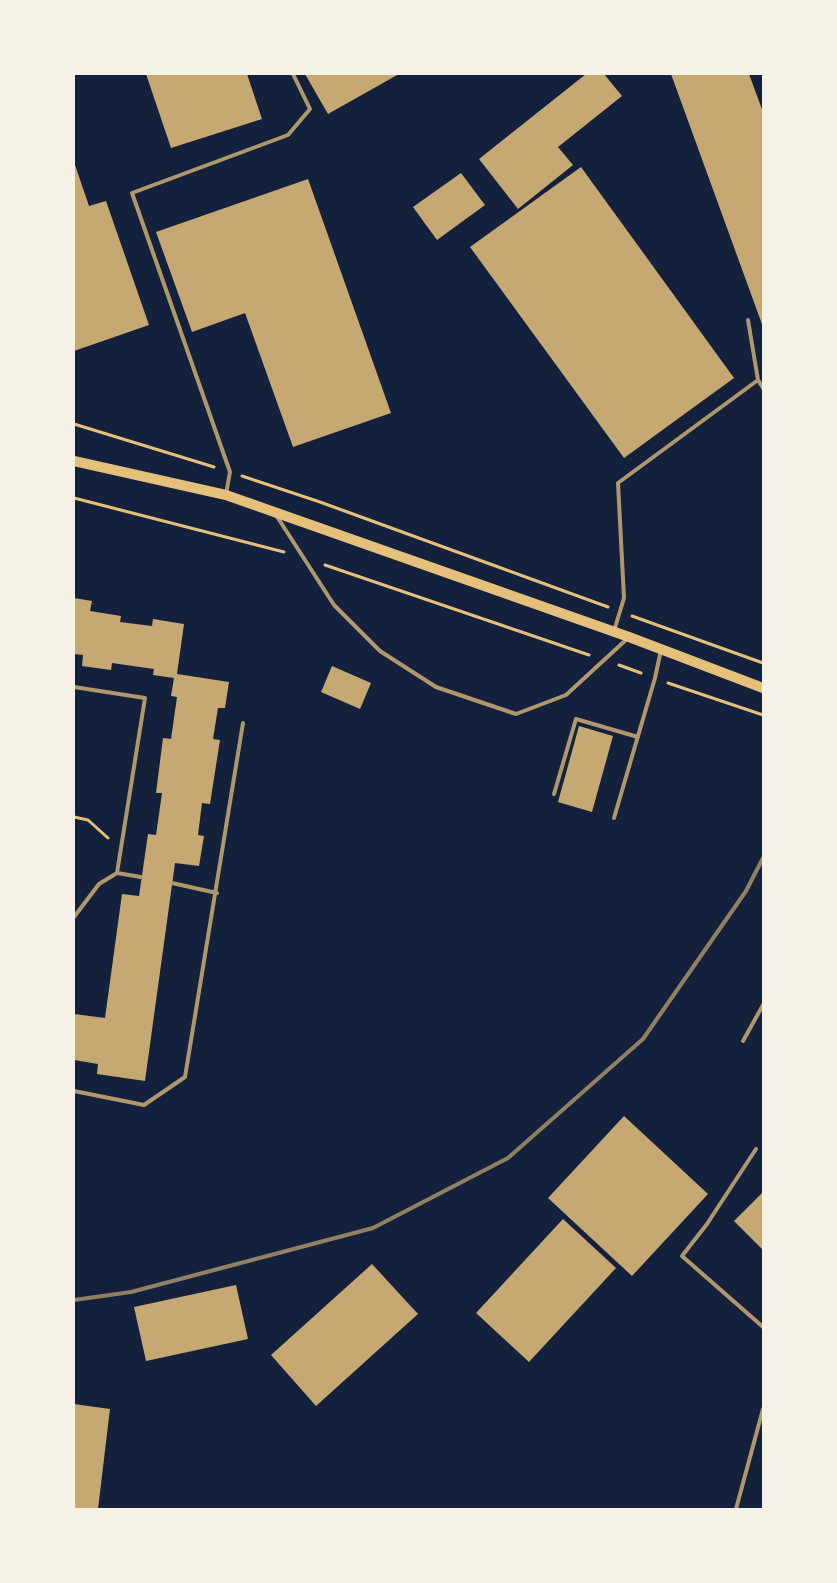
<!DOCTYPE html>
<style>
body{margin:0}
#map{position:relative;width:837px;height:1583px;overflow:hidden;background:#14213d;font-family:"Fira Sans",sans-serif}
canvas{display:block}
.frame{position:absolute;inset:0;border:75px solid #f6f1e7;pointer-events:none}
</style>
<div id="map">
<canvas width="837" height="1583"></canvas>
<div class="frame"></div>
</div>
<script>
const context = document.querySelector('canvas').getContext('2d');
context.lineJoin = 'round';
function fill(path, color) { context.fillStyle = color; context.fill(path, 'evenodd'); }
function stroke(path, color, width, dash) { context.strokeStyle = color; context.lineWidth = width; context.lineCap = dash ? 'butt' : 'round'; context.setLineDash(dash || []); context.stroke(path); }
fill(new Path2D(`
 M146,74H247L262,119L171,148Z
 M305,74H399L328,114Z
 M586,74H604L622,96L558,147L573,165L518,209L479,159Z
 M671,74H749L763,112V327Z
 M74,162L89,206L106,201L149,325L74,351Z
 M581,167L734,378L624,458L470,247Z
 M461,173L485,205L437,240L413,207Z
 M308,179L391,413L293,447L245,313L192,332L156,232Z
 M74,598L92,601L90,611L121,616L120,622L152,626L153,619L184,624L177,674L229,682L225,708H218L213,739L220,740L210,804L202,803L198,835L204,836L199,866L175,863L145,1081L97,1074L98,1064L74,1060V1014L105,1018L122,894L139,896L148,834L156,835L162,793H156L163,738L171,739L177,697L171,696L174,678L153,675L154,669L112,663L111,670L82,666L83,655L74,654Z
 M332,666L371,683L360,709L321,692Z
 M579,726L613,736L592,812L558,802Z
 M624,1116L708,1194L632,1276L548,1198Z
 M763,1192V1250L734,1221Z
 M563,1219L616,1268L529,1362L476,1313Z
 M372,1264L418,1314L316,1406L271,1355Z
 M236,1285L248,1339L146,1361L134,1307Z
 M74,1404L110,1409L98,1509H74Z`), '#c6a872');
stroke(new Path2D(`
 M74,424L214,467
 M242,476L320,502L608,607
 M74,498L284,552
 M325,565L589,655
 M632,616L763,663
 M619,665L641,673
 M668,683L763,715
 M74,817L88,820L108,838`), '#e5c07b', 3);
stroke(new Path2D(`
 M758,380L763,388
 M226,494L230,472L132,193L288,135L310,109L293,74
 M276,515L334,605L380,651L436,687L516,714L566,695L628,638
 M614,631L624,598L618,483L758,380L748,320
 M74,687L145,698L117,873L141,877
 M554,794L576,719L638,737
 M614,818L655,678L661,650
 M172,883L217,893
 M74,917L99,884L117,873
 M743,1041L763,1005
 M74,1091L144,1105L185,1077L243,723
 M756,1149L707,1224L682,1256L763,1327
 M736,1509L763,1409`), '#b1986c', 4);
stroke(new Path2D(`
 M74,461L226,495L629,637L763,688`), '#e5c07b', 10);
stroke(new Path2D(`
 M74,1300L131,1292L373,1228L508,1158L643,1039L746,891L763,858`), '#918062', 4);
</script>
